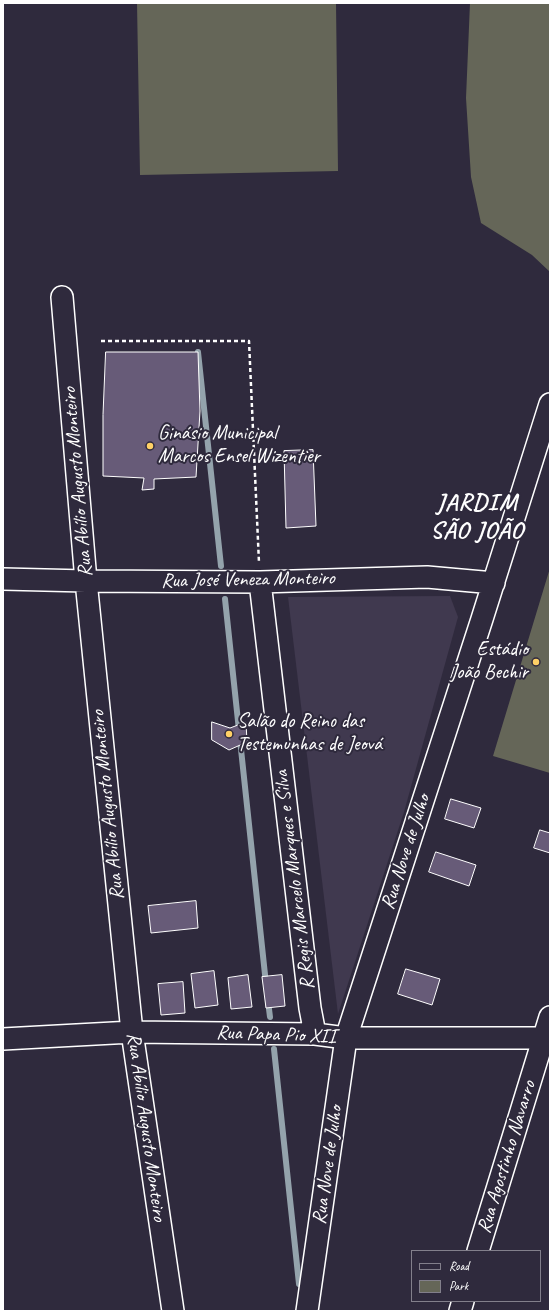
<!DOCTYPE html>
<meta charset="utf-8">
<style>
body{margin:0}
#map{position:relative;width:553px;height:1314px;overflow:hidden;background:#2f2a3d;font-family:Caveat,sans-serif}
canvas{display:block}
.frame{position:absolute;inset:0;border:4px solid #fff;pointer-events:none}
.legend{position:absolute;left:411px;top:1250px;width:130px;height:52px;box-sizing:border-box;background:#2f2a3d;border:1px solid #827f8b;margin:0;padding:5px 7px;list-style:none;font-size:12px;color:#fff}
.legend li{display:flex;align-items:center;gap:8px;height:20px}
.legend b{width:20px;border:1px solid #827f8b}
</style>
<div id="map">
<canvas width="553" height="1314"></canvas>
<div class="frame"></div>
<ul class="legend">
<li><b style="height:5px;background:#2f2a3d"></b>Road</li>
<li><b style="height:11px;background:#656658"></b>Park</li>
</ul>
</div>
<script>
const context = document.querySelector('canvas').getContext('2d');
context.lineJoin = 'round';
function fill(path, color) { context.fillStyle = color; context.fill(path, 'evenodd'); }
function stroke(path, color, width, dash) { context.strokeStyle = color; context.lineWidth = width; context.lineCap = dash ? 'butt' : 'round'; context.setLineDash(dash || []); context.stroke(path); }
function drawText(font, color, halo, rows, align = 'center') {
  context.font = font + ' Caveat,sans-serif'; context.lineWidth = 4; context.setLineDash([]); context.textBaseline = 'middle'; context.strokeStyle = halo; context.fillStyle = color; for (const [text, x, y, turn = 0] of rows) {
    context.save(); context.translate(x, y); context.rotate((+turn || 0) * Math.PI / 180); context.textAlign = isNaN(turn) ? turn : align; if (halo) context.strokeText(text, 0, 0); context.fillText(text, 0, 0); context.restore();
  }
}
fill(new Path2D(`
 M450,596L458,617L404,812L338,1014L288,597Z`), '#40394f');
fill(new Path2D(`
 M137,3H336L338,171L140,175Z
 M470,3H550V272L532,255L481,223L471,177L466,98Z
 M550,568V773L493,756Z`), '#656658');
stroke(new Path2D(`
 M198,352L221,566
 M225,599L266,984
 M268,1001L270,1017
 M274,1049L299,1284`), '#94a3ac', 6);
const building = new Path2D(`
 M106,352H198L200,411L196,477L154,479V489L142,490L144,478L103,476V415Z
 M313,450L316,526L286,528L284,451Z
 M212,722L230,728L246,722L247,742L229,750L212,740Z
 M451,799L481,808L474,828L445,819Z
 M540,830L550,833V853L534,848Z
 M436,852L476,865L469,886L429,872Z
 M196,901L198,928L151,933L148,906Z
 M406,969L440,979L432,1005L398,994Z
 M214,971L218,1005L195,1008L191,974Z
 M248,975L252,1007L231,1009L228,978Z
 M282,975L285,1006L266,1008L262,977Z
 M183,982L185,1013L161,1015L158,984Z`);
fill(building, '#675b78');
stroke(building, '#fff', 1);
const minor = new Path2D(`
 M62,297L86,581L132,1032L173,1311
 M3,579L86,581L260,582L427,577L494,583
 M260,582L310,1008L315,1034
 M3,1039L132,1032L315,1034L346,1038H550
 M478,1251L550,1017
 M307,1311L346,1038L482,619L550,404
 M460,1311L463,1301`);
stroke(minor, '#fff', 24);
stroke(new Path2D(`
 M101,341H249L259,563`), '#fff', 2.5, [4, 3]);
stroke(minor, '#2f2a3d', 21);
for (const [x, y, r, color] of [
 [150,446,4,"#ffd166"],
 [536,662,4,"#ffd166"],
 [229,734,4,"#ffd166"]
]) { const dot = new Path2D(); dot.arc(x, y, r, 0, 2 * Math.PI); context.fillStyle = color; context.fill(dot); stroke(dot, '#2f2a3d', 1.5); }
drawText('20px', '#fff', '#2f2a3d', [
 ["Ginásio Municipal",158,434],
 ["Marcos Ensel Wizentier",158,457],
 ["Estádio",528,650,"right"],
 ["João Bechir",528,673,"right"],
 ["Salão do Reino das",237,722],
 ["Testemunhas de Jeová",237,745]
], 'left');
drawText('20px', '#fff', '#2f2a3d', [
 ["Rua Abílio Augusto Monteiro",78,482,-95],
 ["Rua José Veneza Monteiro",248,580,-1],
 ["Rua Abílio Augusto Monteiro",108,805,-96],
 ["Rua Nove de Julho",406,852,-72],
 ["R Regis Marcelo Marques e Silva",295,880,-97],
 ["Rua Papa Pio XII",276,1035,2],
 ["Rua Abílio Augusto Monteiro",146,1127,82],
 ["Rua Agostinho Navarro",507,1157,-73],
 ["Rua Nove de Julho",328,1165,-82]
]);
context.letterSpacing = '1px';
drawText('bold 24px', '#fff', '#2f2a3d', [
 ["JARDIM",477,504],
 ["SÃO JOÃO",477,532]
]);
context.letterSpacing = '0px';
</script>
